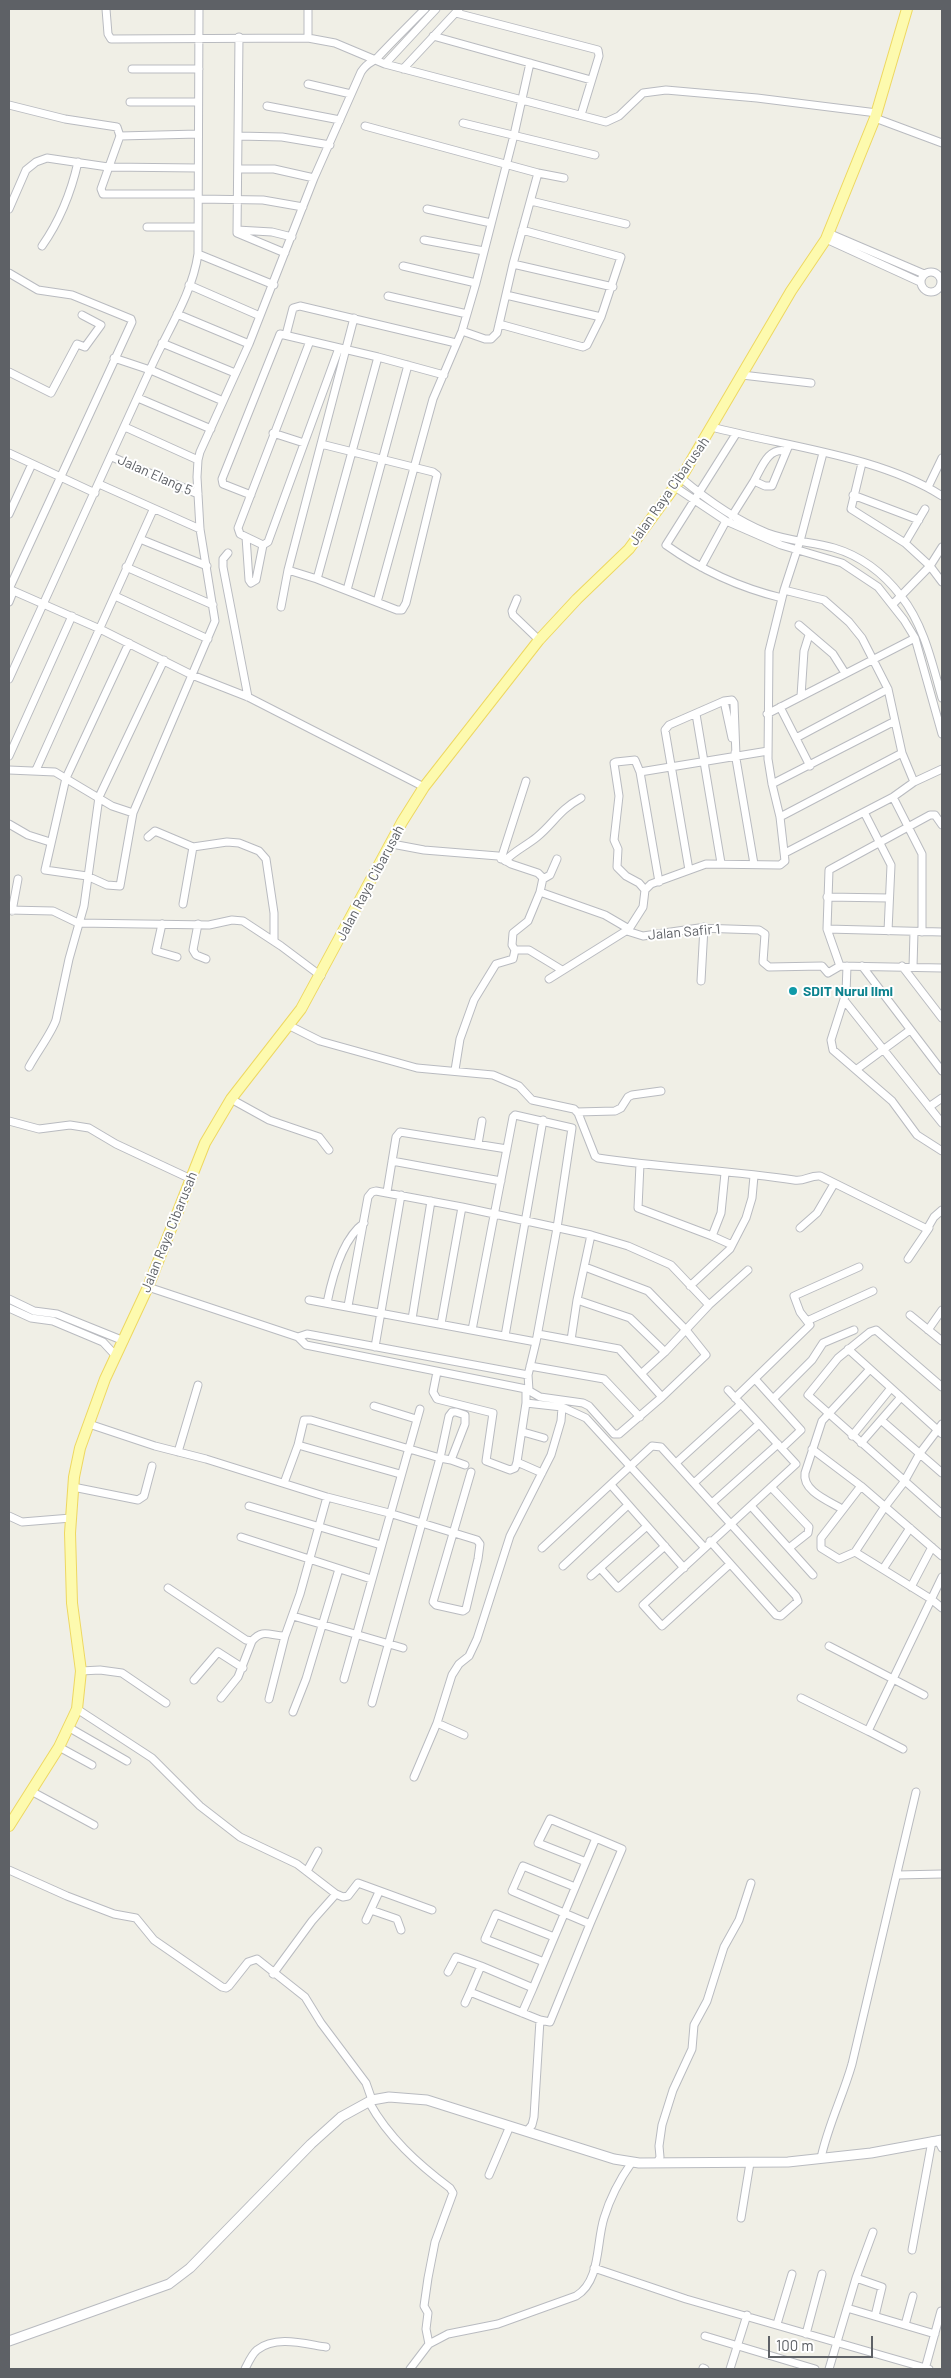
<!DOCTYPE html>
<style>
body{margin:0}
#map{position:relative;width:951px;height:2378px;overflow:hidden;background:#f0efe6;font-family:Barlow,sans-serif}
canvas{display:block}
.frame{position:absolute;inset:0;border:10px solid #5e6166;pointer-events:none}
.scale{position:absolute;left:768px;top:2336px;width:105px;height:22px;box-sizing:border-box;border:2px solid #5e6166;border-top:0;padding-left:6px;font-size:15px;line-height:18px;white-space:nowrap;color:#5e6166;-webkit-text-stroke:4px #fff;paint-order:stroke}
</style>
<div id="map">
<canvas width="951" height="2378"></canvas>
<div class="frame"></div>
<div class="scale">100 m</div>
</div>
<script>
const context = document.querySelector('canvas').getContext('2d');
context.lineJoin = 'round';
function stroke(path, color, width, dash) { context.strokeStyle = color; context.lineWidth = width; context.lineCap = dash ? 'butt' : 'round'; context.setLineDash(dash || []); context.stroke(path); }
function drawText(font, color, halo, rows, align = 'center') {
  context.font = font + ' Barlow,sans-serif'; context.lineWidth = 4; context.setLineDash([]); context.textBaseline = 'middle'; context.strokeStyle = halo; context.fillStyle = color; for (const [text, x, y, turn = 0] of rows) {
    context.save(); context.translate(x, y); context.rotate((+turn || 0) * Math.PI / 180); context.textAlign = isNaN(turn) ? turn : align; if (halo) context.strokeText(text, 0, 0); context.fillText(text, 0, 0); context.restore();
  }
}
const minor = new Path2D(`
 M106,9L108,34L111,39L308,38L335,43L385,64L606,122L619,116L643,93L666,90L757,98L877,113
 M456,13L598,50L599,56L581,115
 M433,36L591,80
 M239,37L237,233L285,253
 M308,38V9
 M385,64L436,9
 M132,69H199
 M403,69L459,9
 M308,84L351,94
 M130,102H198
 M9,105L65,119L117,127L120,136L101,189L103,194H198
 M267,106L340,120
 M875,118L942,143
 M463,123L595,155
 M365,126L538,173L564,178
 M120,136L198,134
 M238,136L282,137L330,145
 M238,169H274L314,178
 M198,199L263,200L303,207
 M531,201L626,224
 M9,209L26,170L36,162L47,158L108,167L198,168
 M427,209L491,223
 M147,227H198
 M237,230L272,232L292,237
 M828,233L924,274
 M826,239L920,282
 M424,240L484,251
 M42,246C61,219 71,193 78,162
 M198,254L274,285
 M513,264L613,287
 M403,266L476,283
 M921 282a10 10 0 1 1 20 0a10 10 0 1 1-20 0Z
 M9,273L38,290L72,295L131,319L132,322L9,589
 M189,285L260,316
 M506,295L601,317
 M388,296L467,314
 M177,314L249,344
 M499,324L583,347L587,345L601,317L621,257L522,230
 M462,331L485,339H491L497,333L513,264L538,173
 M286,335L293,308L300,306L456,343
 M310,341L238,528L240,534L263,545L268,542L339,348
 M162,343L235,373
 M114,358L153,371L223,401
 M9,372L51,393L77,344L85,347L101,325L82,315
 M742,375L811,383
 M138,398L211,429
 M125,427L198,460
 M712,427C783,446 880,456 942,496
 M273,433L304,443
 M736,434L666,545C701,570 741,588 782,598
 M9,453L95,493
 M112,457L198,494
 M862,463L851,509L905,543L930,566L942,582
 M681,478C707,500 735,520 767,533C788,541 812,542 834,548C861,556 884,574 901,596C924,625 932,663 942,698
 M754,481C762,467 768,447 786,451
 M99,484L200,529
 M675,487L726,521L781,545L842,563L878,587L904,620L915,638L942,734
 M928,487L942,458
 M251,495L223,484L222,479L280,334L378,357L444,375
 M853,495L919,520
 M9,514L32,464
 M732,516L754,481L765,486H772L789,445
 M246,537L249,580L251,583L256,580L263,545
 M140,539L207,566
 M905,543L925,509
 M228,553L223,559V567L248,697
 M126,567L213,605
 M701,567L726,521
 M288,570L317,579L397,610H402L406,603L437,475L433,472L321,444
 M317,579L378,357
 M9,589L100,629L192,675L248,697L424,787
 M347,590L408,365
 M784,590L824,600L849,622L862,638L888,689L902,753L914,782
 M115,596L208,639
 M517,599L512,611L513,615L539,640
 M9,602L13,592
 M377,602L433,399L462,331L476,283L514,135L530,63
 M893,604L930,566L942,547
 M281,607L288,570L354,318
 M799,625L833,654L845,673
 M129,643L66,778L45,870L87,876L107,885L120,886L133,813L215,621L200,529L197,477L198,460L200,452L249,344L314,178L361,72C369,60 372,64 378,57C393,41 409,25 425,9
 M9,679C56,577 103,475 149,372C165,334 192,296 198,254L199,9
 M801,696L804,651L809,635
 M724,701L732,738
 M780,707L810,766
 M696,714L721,863
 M767,714L915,638
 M796,738L888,689
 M735,753L754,864
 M9,756L72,616
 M9,770L55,772L112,806L133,813
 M36,770L153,510
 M640,772L768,751
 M772,784L895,721
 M893,797L922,854V932
 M864,812L891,865L888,931
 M780,817L902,753
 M9,824L28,835L50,842
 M148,837L155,831L193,847L227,842L239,843L259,851L266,859L274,913V941
 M392,844L424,850L498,856L511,864L538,873L543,878L540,892L528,921L513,933L512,945L515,950L513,959L496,964L474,1000L460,1039L455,1070
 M785,853L893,797L914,782L942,769
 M501,859L526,781
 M505,861C514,851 526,846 537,837C554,823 559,810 581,798
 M689,870L665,730L669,725L724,701L732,700L734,703L736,756
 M543,879L550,875L557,859
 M645,890L639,883L626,876L617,867L618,849L614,840L619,796L614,763L616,762L635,760L640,772L659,882
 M540,892L605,915L629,929
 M827,897L889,898
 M183,904L193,847
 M9,910L53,911L78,923L209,925L232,920L243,921L281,946L321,976
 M12,911L18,879
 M162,924L156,951L177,957
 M198,924L193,950L196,955L206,959
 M827,929L942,932
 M627,931L643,936L699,928L759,930L765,934L763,962L769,967L822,966L828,973L840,966L942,968
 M515,950H529L562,970
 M840,966L827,929L829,870L930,815H935L942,825
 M847,966L846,993L831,1040L833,1050L892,1101L917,1135L942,1151
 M862,966L942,1071
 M902,966L942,1018
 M913,967L914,932
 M549,979L629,929L643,907L645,890L651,884L706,864L780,865L785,861L780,817L772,784L768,759L769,651L784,590L800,541L823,453
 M701,981L704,927
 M844,1000L942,1123
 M290,1026L320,1041L417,1068L493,1075L519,1086L532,1100L574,1109L578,1113L595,1156L598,1158C663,1168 730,1170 794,1180C804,1182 810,1175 820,1176L927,1229L934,1217L942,1210
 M29,1067C37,1052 51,1034 56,1020L69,959L84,906L99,797L164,660
 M857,1069L910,1030
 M231,1099L269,1120L319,1137L329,1150
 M929,1107L942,1098
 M577,1112L615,1111L621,1108L628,1097L632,1095L661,1091
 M9,1121L39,1129L70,1125L89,1128L116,1144L191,1179
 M478,1144L482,1121
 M392,1161L501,1181
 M640,1164L638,1208L712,1236L721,1213L725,1173
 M387,1192L396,1137L400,1132L507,1149
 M800,1228L817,1213L834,1184
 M712,1236L732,1245
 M908,1259L929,1228
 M690,1286L730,1249L746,1218L752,1198L754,1176
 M148,1287L298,1337L306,1345L526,1389L540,1397L583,1403L589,1406L614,1434H619L662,1397L706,1355L686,1330L648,1291L585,1267
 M9,1299L34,1311L57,1314L124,1341
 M309,1300L536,1342
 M577,1300L630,1318L665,1352
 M327,1303C332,1278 342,1239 364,1223
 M348,1306L368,1197L372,1192L376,1191L462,1207L591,1235L628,1246L671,1265L709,1305
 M9,1308L31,1318L53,1321L103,1342L116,1356
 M910,1315L942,1341
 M412,1319L431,1201
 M807,1321L873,1291
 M441,1324L462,1207
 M472,1330L513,1117L515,1115L572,1128L557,1228L536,1342L528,1375L529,1390
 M928,1330L942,1310
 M538,1334L619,1349L662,1397
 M505,1336L543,1120
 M298,1337L307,1334L528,1375
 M571,1340L577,1300L591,1235
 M375,1347L401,1195
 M848,1349L942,1434
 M530,1366L604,1379L640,1417
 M437,1372L433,1392L437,1399L493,1413L486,1461L510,1470L515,1468L517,1462L526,1403
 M642,1373L665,1352L709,1305L748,1270
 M755,1379L801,1430L782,1448
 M942,1387L876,1330L870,1332L838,1358L808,1395L942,1514
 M526,1389V1403L562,1407L586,1418L704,1547
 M728,1390L796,1464L643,1605L662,1626L730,1564
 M735,1398L810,1325L800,1312L794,1296L859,1267
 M773,1399L812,1360L823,1343L854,1330
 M374,1406L416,1419
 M881,1420L942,1473
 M89,1424L155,1446L206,1459L327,1497L389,1513L477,1540L480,1544L478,1559L466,1609L463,1611L436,1605L433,1602L471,1472
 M523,1432L544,1438
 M852,1436L891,1388
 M861,1443L901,1397
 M298,1445L400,1474
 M812,1449L861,1486L942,1556
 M178,1452L198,1385
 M451,1460L465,1465
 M517,1462L542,1473
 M676,1463L741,1404
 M284,1483L298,1445L304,1420H311L440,1458L451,1460L465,1424V1415L456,1412H452L449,1416L440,1458L372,1703
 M694,1483L759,1424
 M611,1485L684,1568
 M861,1486L821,1538V1548L839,1559L855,1552L931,1599L942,1608
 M73,1487L138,1500L144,1496L152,1466
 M771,1487L809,1527L808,1533L789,1548
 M712,1503L778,1444
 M249,1506L381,1545
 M751,1506L813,1575
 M842,1509C829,1501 802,1491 805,1473L822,1421L870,1369
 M9,1516L22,1522L71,1518
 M241,1537L371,1579
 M542,1548L652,1446L661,1447L796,1596L798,1601L781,1616L776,1615L710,1541
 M855,1552L884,1508L904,1482L920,1453L942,1424
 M563,1566L628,1505
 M600,1568L618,1588L665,1546
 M883,1569L910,1528
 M591,1576L647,1526
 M911,1587L932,1547
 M168,1588L246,1640L252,1641C263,1628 270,1636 285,1636L300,1594L327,1497
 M293,1616L403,1648
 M829,1646L924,1695
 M81,1671L100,1670L122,1673L166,1703
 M344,1679L420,1409
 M194,1680L218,1652L243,1668
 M221,1698L238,1677L252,1641
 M801,1698L868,1731L942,1577
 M269,1699L285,1636
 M77,1709L152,1758L200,1806L240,1837L297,1864L336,1894L343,1897L348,1896L358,1883L432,1910
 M293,1712L306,1679L339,1569
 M437,1723L464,1735
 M68,1727L127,1761
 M868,1731L903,1749
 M59,1747L92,1765
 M414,1777L437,1723L452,1675L459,1664L469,1656L477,1639L510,1536L551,1455L561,1421L562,1407
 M31,1791L94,1825
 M9,1870L67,1896L114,1914L136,1918L154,1940L222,1987L226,1988L229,1986L248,1962L257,1959L305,1997L321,2023L366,2083L372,2100
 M307,1871L318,1851
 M898,1875L942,1874
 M575,1887L523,1866L512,1891L590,1924L622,1849L596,1838
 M371,1910L397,1919L401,1930
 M366,1920L379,1892
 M544,1962L485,1939L496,1914L554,1937
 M481,1966L533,1988L522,2013
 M448,1972L456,1957L481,1966L470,1992L540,2020L550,2022L590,1924
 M273,1974L312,1921L336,1894
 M533,1988C554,1938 575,1888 596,1838L550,1819L538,1843L586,1862
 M465,2003L470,1992
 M369,2102C388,2137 418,2164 450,2188L453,2193L435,2242L428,2278L424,2306L428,2313L426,2329L429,2344
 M527,2131L532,2125L534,2117L540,2020
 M938,2140L942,2148
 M821,2158C828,2125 843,2096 852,2064L916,1792
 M657,2163L660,2157L659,2146L662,2125L673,2090L692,2049L694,2025L707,2001L724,1947L739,1920L751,1883
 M489,2175L510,2126
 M741,2218L750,2163
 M912,2250L932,2141
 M594,2268L686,2299L929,2369
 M856,2278L882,2287L875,2316
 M847,2308L935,2334
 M777,2324L792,2274
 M905,2325L913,2296
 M806,2334L822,2274
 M705,2336L815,2369
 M703,2368L705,2369
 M245,2369C248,2363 252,2354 257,2350C276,2335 305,2344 326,2347
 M410,2369L429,2344L448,2334L498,2324L576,2296C601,2281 596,2243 604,2218C610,2198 620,2179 632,2162
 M730,2369L747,2315
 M829,2369L856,2278L873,2232
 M925,2369L941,2311`);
const tertiary = new Path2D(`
 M9,2341L169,2284L190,2268L311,2144L341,2117L372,2100L389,2097L427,2100L614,2159L639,2163L788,2162L871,2153L942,2140`);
const primary = new Path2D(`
 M9,1826L59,1747L77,1709L81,1671L72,1603L70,1533L74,1477L80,1448L105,1379L148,1287L205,1143L231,1099L301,1009L402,822L424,787L539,640L577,599L629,549L681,478L791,291L826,239L875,118L907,9`);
stroke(minor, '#b9bbc0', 9);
stroke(tertiary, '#b9bbc0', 11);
stroke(primary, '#eed861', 12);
stroke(minor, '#fff', 7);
stroke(tertiary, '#fff', 9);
stroke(primary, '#fdfaae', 10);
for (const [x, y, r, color] of [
 [793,991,5,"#0f9aa8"]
]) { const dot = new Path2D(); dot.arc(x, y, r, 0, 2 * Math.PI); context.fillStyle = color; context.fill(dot); stroke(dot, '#fff', 2); }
drawText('14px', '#5e6166', '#fff', [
 ["Jalan Elang 5",155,475,24],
 ["Jalan Raya Cibarusah",669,491,-55],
 ["Jalan Raya Cibarusah",370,883,-62],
 ["Jalan Safir 1",684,932,-5],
 ["Jalan Raya Cibarusah",169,1232,-68]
]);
drawText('bold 14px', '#0d838f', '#fff', [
 ["SDIT Nurul Ilmi",803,991]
], 'left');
</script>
